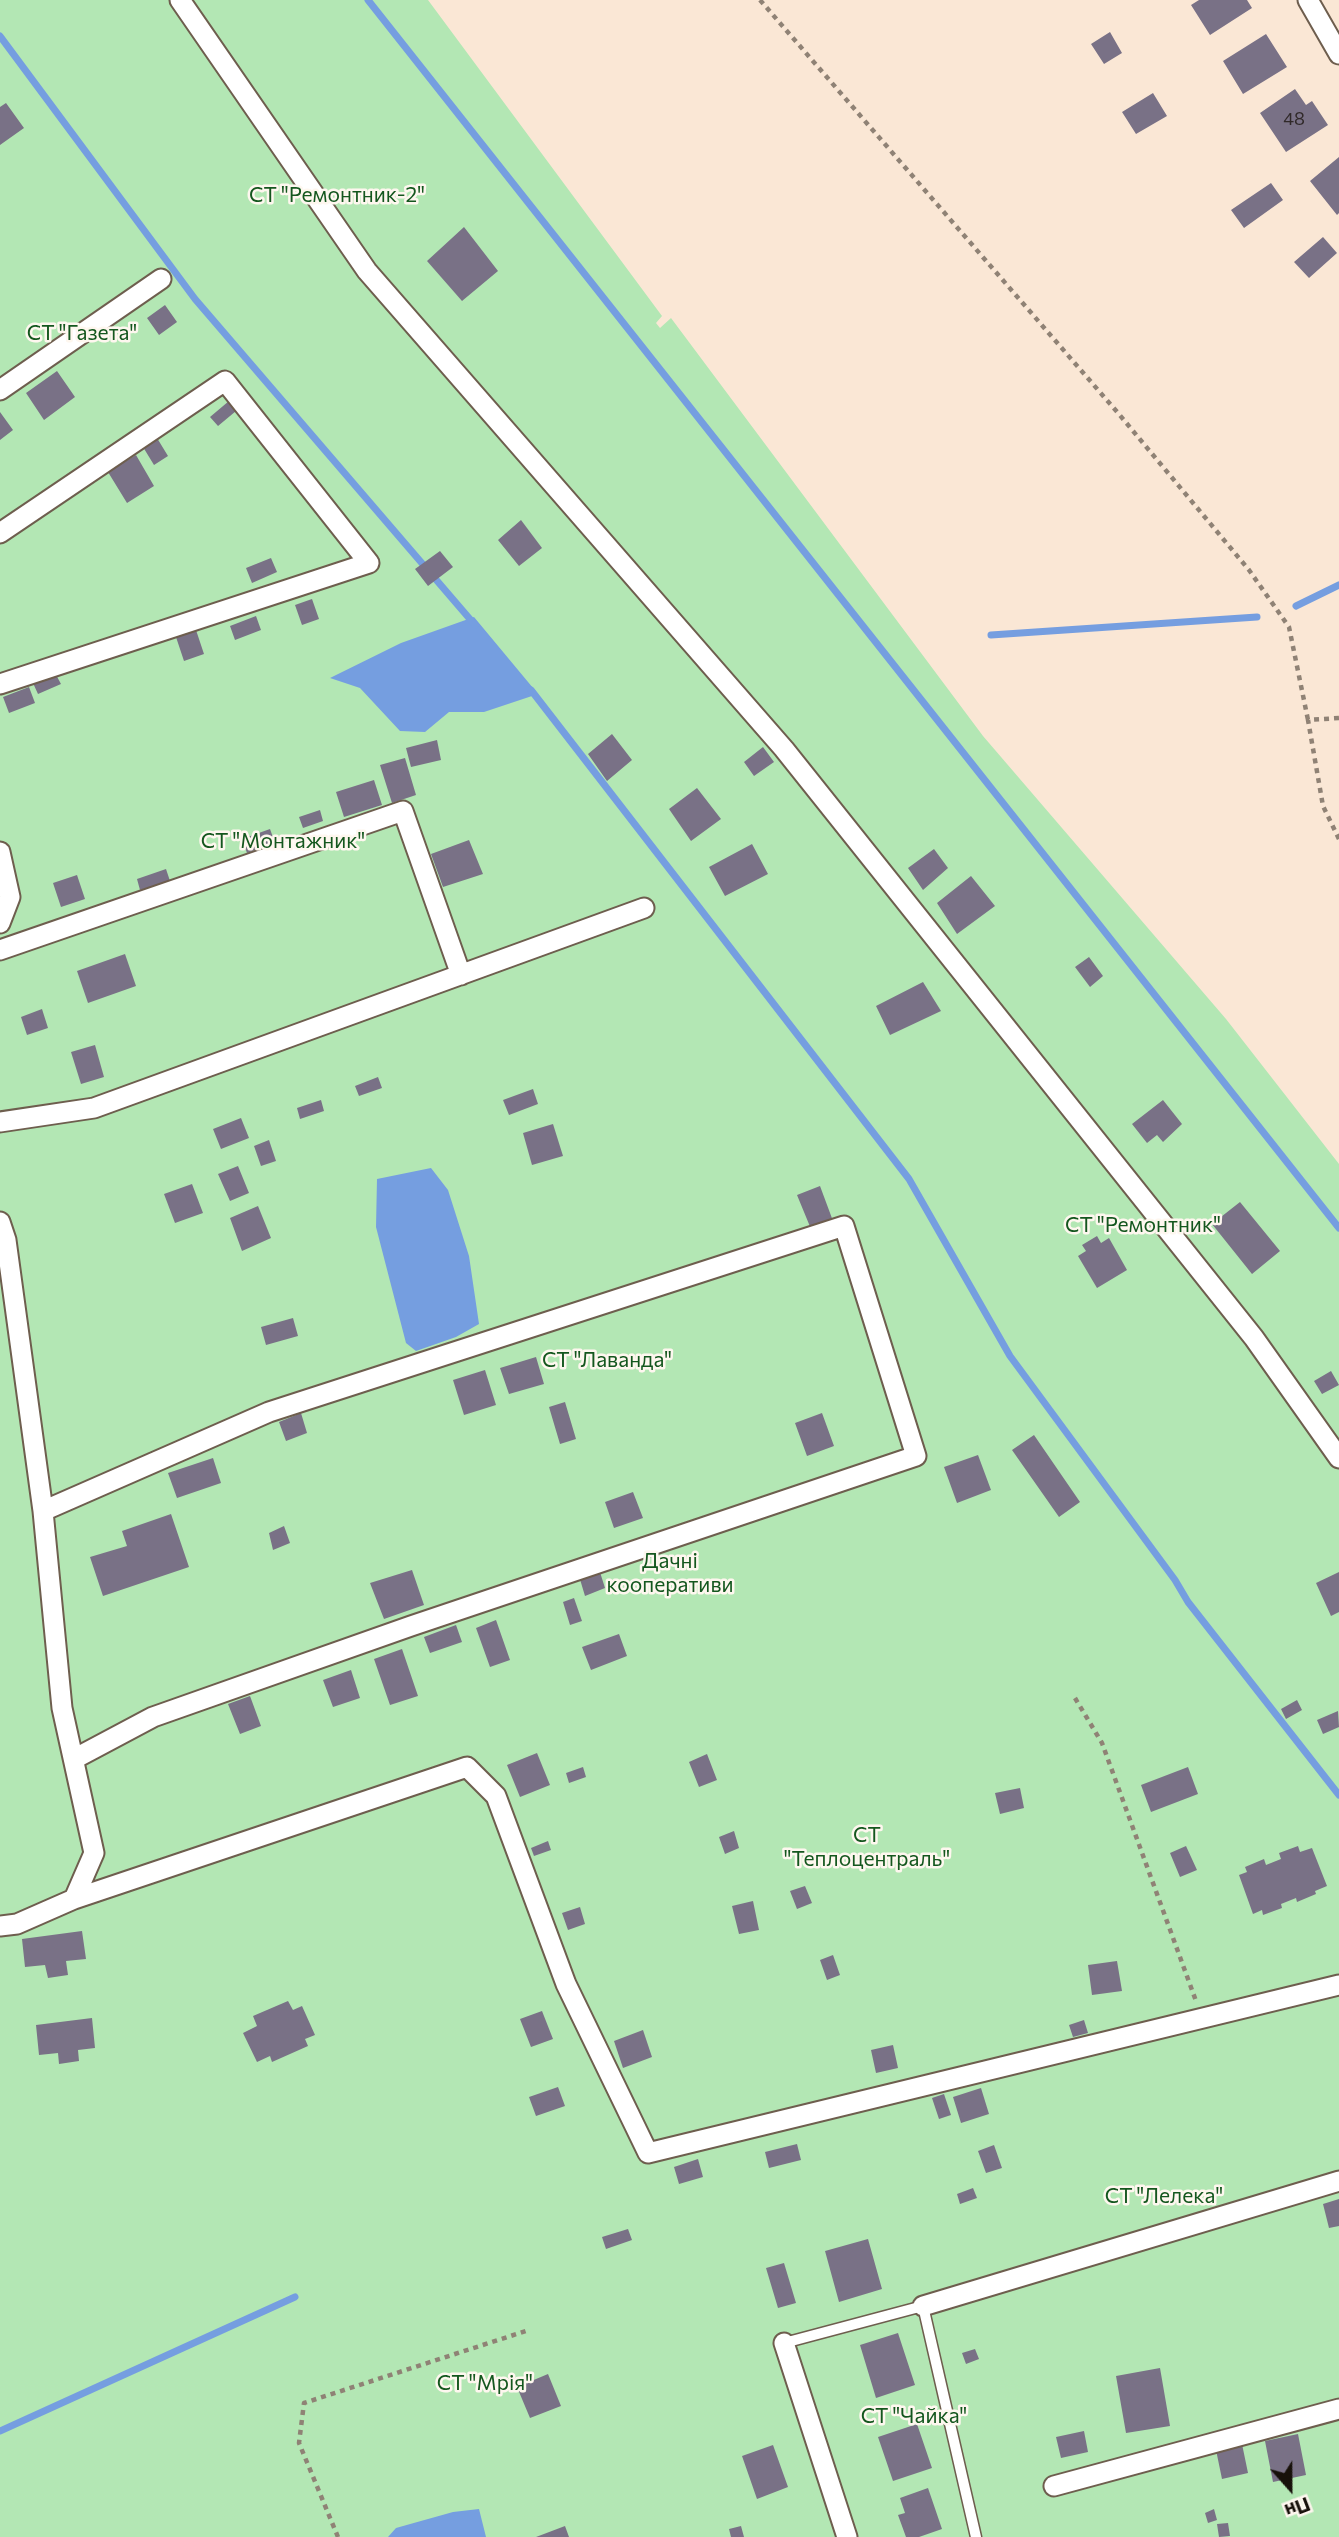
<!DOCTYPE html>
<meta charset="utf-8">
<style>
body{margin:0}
#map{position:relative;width:1339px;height:2537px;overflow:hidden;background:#fae7d5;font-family:Commissioner,sans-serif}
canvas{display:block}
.north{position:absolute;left:1255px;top:2453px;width:70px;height:70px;-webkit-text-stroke:5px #fef7ef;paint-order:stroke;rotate:159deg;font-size:19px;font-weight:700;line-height:28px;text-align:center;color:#17110a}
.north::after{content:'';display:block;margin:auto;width:24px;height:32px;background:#17110a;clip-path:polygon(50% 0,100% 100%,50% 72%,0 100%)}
</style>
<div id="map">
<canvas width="1339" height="2537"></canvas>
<div class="north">Пн</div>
</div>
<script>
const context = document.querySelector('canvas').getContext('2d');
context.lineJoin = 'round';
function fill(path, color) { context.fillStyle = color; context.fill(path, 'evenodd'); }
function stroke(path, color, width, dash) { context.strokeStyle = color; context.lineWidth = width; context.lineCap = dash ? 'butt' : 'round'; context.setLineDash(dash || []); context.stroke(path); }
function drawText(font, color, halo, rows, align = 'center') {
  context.font = font + ' Commissioner,sans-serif'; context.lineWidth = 5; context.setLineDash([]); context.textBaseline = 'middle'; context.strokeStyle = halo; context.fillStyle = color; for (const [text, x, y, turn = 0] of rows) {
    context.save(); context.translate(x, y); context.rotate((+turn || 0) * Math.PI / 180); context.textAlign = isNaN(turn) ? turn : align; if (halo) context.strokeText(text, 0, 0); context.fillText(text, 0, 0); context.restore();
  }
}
fill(new Path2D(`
 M0,0H428L662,316L656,323L660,328L671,318L983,736L1226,1019L1339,1164V2537H0Z`), '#b3e7b4');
fill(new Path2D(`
 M474,617L538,694L484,712H449L425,732L400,731L360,688L330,678L401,643Z
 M431,1168L448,1190L469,1256L479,1324L456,1337L416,1351L406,1343L376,1227L377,1179Z
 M479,2509L486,2537H388L396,2528L453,2512Z`), '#759ee0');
stroke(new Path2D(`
 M368,0L1339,1228
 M0,36L195,299L475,625
 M1296,606L1339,585
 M991,635L1257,617
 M531,690L909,1179L1010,1356L1175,1580L1188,1602L1339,1795
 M0,2431L295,2297`), '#759ee0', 7);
fill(new Path2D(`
 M1199,0H1247L1252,8L1210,35L1191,5Z
 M1110,32L1122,53L1104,64L1091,44Z
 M1266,34L1287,67L1243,94L1223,61Z
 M1295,89L1306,105L1312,101L1328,125L1286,152L1260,113Z
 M1153,93L1167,116L1136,134L1122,112Z
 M6,103L24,128L0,145V107Z
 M1339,157V213L1337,215L1310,181Z
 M1271,183L1283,200L1244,228L1231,210Z
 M464,227L498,271L462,301L427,261Z
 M1323,237L1337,253L1309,278L1294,262Z
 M165,305L177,322L159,335L147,318Z
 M57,371L75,397L44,420L26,393Z
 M229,401L236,411L218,426L210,417Z
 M0,412L13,430L0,440Z
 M157,438L168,456L154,465L143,447Z
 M136,455L154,486L127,503L108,472Z
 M521,520L542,548L519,566L498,540Z
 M440,551L453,567L428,586L415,569Z
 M271,558L277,572L252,583L246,568Z
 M312,599L319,619L302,625L295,605Z
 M256,616L261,630L235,640L230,626Z
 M196,630L204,654L184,661L176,637Z
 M55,673L61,684L38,694L33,683Z
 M29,687L35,703L9,713L3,697Z
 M612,734L632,760L607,781L588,754Z
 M437,740L441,760L411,767L406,748Z
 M763,747L774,762L754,776L744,762Z
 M405,758L416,795L392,803L380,765Z
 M374,780L382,805L344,817L336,792Z
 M697,788L721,819L691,841L669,809Z
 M320,810L323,821L303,828L299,817Z
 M270,829L275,843L247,853L242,839Z
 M469,840L483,874L443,887L431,854Z
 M752,844L768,874L725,896L709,867Z
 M934,849L948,868L923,890L908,868Z
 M166,869L170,881L140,890L137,879Z
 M77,875L85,899L61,907L53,883Z
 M971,876L995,906L957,934L937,903Z
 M125,954L136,986L88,1003L77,971Z
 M1089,957L1103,976L1090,987L1075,967Z
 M923,982L941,1011L890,1035L876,1006Z
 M42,1009L48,1028L27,1035L21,1017Z
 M95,1045L104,1077L81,1084L71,1052Z
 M378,1077L382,1088L359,1096L355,1086Z
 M533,1089L538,1104L509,1115L503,1100Z
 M321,1100L324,1111L300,1119L297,1108Z
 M1163,1100L1182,1124L1163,1142L1157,1135L1147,1143L1132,1124Z
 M241,1118L249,1138L221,1149L213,1129Z
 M553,1124L563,1156L532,1165L523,1133Z
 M269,1140L276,1161L261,1166L254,1146Z
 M238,1166L249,1193L230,1201L218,1174Z
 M192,1184L203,1213L175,1223L164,1194Z
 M820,1186L833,1221L811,1229L797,1195Z
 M1240,1202L1280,1251L1252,1274L1212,1224Z
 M258,1206L271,1238L242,1251L230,1218Z
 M1097,1236L1101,1243L1109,1238L1127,1270L1097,1288L1078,1256L1086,1251L1082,1245Z
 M293,1318L298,1336L266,1345L261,1327Z
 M536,1357L544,1384L509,1394L500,1368Z
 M485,1370L496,1405L464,1415L453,1380Z
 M1331,1371L1339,1385L1322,1394L1314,1381Z
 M565,1402L576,1439L560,1444L549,1407Z
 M301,1413L307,1433L286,1441L279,1422Z
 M822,1413L834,1446L807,1456L795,1423Z
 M1034,1435L1080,1502L1059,1517L1012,1450Z
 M978,1455L991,1490L957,1503L944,1467Z
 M213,1458L221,1483L177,1498L168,1473Z
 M633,1492L643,1518L614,1528L605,1502Z
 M171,1514L189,1567L103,1596L90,1557L127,1546L122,1531Z
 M284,1526L290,1543L273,1550L269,1533Z
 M599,1569L605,1588L585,1596L579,1576Z
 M412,1570L424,1605L384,1619L370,1583Z
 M1339,1572V1612L1331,1616L1316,1583Z
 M574,1598L582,1621L570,1625L563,1602Z
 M496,1620L510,1660L490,1667L476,1628Z
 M456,1625L462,1642L430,1653L424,1637Z
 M619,1634L627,1656L591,1670L582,1647Z
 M402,1649L418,1696L390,1705L374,1659Z
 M351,1670L360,1698L333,1707L323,1680Z
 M250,1696L261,1726L240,1734L228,1704Z
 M1297,1700L1302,1710L1286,1719L1281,1709Z
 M1338,1711L1339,1727L1323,1734L1317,1720Z
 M537,1753L550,1785L520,1797L507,1765Z
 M707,1754L717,1780L699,1787L689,1762Z
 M583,1767L586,1777L569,1783L566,1773Z
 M1188,1767L1198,1794L1151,1812L1141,1785Z
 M1020,1788L1024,1808L1000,1814L995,1793Z
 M734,1831L739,1848L725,1854L719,1837Z
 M548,1841L551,1850L534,1856L531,1848Z
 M1186,1846L1197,1870L1180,1877L1170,1853Z
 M1298,1846L1300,1852L1312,1848L1327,1886L1315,1891L1316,1894L1297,1902L1296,1898L1281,1904L1282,1908L1263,1915L1262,1910L1253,1914L1239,1875L1247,1872L1245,1867L1264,1859L1266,1865L1281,1859L1279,1853Z
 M805,1886L812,1903L797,1909L790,1891Z
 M753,1901L759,1930L739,1934L732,1906Z
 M580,1907L585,1924L568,1930L562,1913Z
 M82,1931L86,1959L66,1961L68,1975L48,1978L45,1965L25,1967L22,1939Z
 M833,1955L840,1975L827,1980L820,1960Z
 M1117,1961L1122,1991L1092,1995L1088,1965Z
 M288,2001L293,2010L302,2006L315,2035L305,2039L308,2046L272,2062L270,2056L257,2062L243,2033L257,2026L253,2016Z
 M542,2011L553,2039L531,2047L520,2019Z
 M92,2018L95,2048L78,2050L79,2061L59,2064L58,2053L39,2055L36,2025Z
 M1084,2020L1088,2033L1073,2037L1069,2025Z
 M643,2030L652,2057L623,2068L614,2041Z
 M893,2045L898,2068L876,2073L871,2050Z
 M558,2087L565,2106L536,2116L529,2097Z
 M981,2088L989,2114L961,2123L953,2097Z
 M944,2094L951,2115L939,2119L932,2098Z
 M797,2144L801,2160L769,2168L765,2152Z
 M994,2145L1002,2168L986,2173L978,2151Z
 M698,2159L703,2177L679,2184L674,2167Z
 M973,2188L977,2198L960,2204L957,2194Z
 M1339,2199V2226L1329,2228L1323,2204Z
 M628,2229L632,2240L606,2249L602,2237Z
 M868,2239L882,2289L839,2302L825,2251Z
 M784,2263L796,2303L778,2308L766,2268Z
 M898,2333L915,2385L876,2398L860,2345Z
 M975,2349L979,2359L966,2364L962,2353Z
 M1160,2368L1170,2426L1126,2433L1116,2376Z
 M548,2374L561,2406L530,2418L517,2387Z
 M917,2424L932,2468L893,2481L878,2437Z
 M1084,2431L1088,2452L1061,2458L1056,2437Z
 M1298,2434L1306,2475L1273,2482L1265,2441Z
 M1242,2444L1248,2473L1222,2479L1216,2450Z
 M773,2445L788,2487L757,2499L742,2456Z
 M928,2488L942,2529L919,2537H906L898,2515L905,2513L900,2498Z
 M1214,2509L1217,2520L1208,2523L1205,2513Z
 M1228,2523L1230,2536L1219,2537L1217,2524Z
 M565,2526L569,2537H536Z
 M741,2526L744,2537H731L729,2529Z`), '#797186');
const lane = new Path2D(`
 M784,2343L923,2306L976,2537`);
const street = new Path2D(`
 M180,0L367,271L784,749L1254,1338L1339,1458
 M1308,0L1339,54
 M0,390L161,279
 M0,533L225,381L369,563L0,684
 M0,852L10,897L0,923
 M0,950L403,811L461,975
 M0,1122L94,1108L644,908
 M0,1222L6,1240L43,1511L62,1708L94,1853L74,1899L17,1924L0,1926
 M43,1511L269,1412L844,1226L916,1456L411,1626L153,1717L74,1759
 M74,1899L467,1767L496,1796L566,1984L648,2153L1339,1985
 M923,2306L1339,2181
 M784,2343L847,2537
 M1054,2486L1339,2409`);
stroke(lane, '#6e5e4e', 13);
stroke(street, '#6e5e4e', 23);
stroke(new Path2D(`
 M760,0L1118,413L1249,570L1289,627L1308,720
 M1339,718L1308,720L1323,806L1339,839
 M1075,1698L1102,1743L1196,2001
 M338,2537L299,2443L304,2403L529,2330`), '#8f8275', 4.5, [5, 5]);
stroke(lane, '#fff', 10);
stroke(street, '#fff', 19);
drawText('18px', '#302929', null, [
 ["48",1294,119]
]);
drawText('21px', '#14571e', '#fef7ef', [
 ["СТ \"Ремонтник-2\"",337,195],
 ["СТ \"Газета\"",82,333],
 ["СТ \"Монтажник\"",283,841],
 ["СТ \"Ремонтник\"",1143,1225],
 ["СТ \"Лаванда\"",607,1360],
 ["Дачні",670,1561],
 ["кооперативи",670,1585],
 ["СТ",867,1835],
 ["\"Теплоцентраль\"",867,1859],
 ["СТ \"Лелека\"",1164,2196],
 ["СТ \"Мрія\"",485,2383],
 ["СТ \"Чайка\"",914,2416]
]);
</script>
